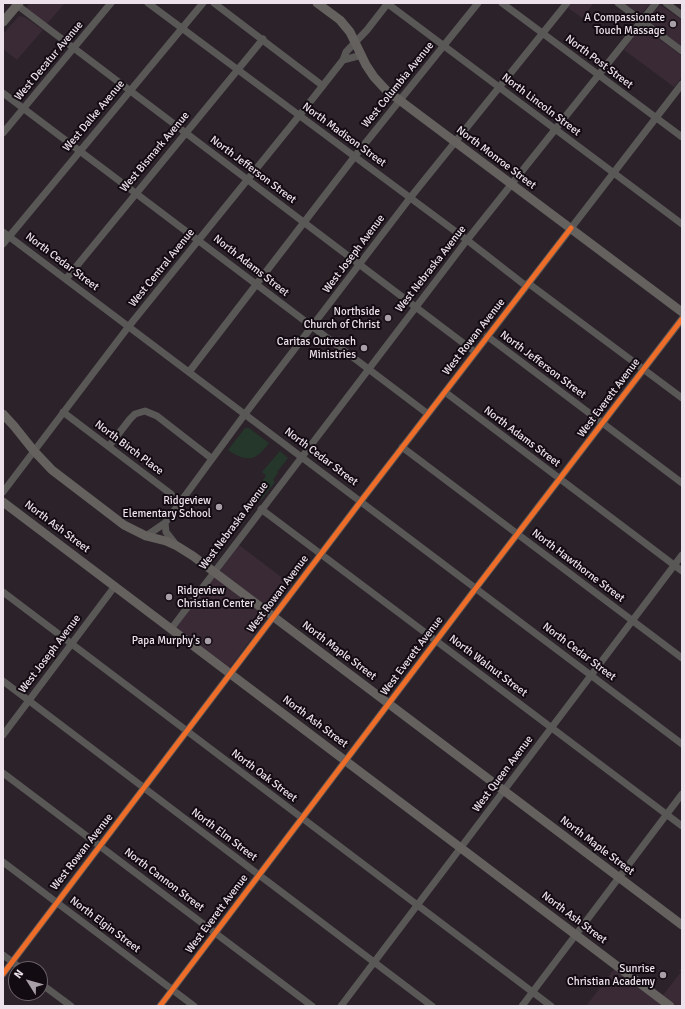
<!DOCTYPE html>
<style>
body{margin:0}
#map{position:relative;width:685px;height:1009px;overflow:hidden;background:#2b222a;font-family:Signika,sans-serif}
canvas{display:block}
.frame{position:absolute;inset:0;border:4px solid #ede2ec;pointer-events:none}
.north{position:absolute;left:8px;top:961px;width:40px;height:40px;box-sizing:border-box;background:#130b12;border:1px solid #6a6169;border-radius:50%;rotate:307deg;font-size:11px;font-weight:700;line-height:16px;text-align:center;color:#ede2ec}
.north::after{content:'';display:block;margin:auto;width:14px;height:18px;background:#a99fa8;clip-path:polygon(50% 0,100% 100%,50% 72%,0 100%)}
</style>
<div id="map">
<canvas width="685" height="1009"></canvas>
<div class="frame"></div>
<div class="north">N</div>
</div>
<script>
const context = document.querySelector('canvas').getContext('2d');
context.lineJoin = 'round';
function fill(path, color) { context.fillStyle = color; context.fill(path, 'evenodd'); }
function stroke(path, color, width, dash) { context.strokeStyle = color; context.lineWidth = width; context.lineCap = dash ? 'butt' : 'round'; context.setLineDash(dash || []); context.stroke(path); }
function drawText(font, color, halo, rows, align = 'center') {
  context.font = font + ' Signika,sans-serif'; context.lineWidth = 4; context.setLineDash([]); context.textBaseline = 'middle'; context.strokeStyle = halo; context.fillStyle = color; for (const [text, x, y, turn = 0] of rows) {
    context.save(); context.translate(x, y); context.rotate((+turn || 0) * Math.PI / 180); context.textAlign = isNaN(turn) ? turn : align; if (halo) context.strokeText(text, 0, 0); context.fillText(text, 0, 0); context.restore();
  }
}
fill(new Path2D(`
 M29,3H65L46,25L26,9Z
 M571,3H594L582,18L568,8Z
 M623,3H651L640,15Z
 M660,5L682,20V47L648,22L649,18Z
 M19,16L25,17L43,30L17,60L3,49V34Z
 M643,27L682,56V77L674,87L624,50L640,28Z
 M239,545L292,585L273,610H271L220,571Z
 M215,578L266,616V619L231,666L229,667L178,630L177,627L212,580Z
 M682,967V1006H677L663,995L681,972L679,971Z
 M614,969L663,1006H586Z`), '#392a35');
fill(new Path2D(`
 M245,428H249L269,443C256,461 247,463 228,450Z
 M280,451L288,458L277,472L278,473L273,480L275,482L261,500L253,494L266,476L262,472Z`), '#24372a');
stroke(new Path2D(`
 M148,3L467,240L526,286
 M214,3L323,86
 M502,3L682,137
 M618,3L682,51
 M666,3L682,15
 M388,4L682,224
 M17,5L475,352
 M343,60L362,55
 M3,93L428,414
 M3,133L111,3
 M3,232L682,744
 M3,244L203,3
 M66,279L263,39
 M528,283L682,398
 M487,336L682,483
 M189,372L355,156L478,3
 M445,392L682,571
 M63,412L171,494L178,504
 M109,446L130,419L135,414L145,411L157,416L211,458
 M402,447L682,658
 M3,492L129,326L299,116L343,60L346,52L367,30L388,3
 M261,509L682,826
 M165,523L166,532L177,546
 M146,536L165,523L245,414L410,198L567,3
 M3,592L551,1006
 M171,629L467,240L656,3
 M3,681L432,1006
 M3,735L115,586
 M3,773L312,1006
 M3,862L194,1006
 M3,955L22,969
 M3,974L361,501L682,84
 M40,983L71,1006
 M160,1006L476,588L682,319
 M341,1006L682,555
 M522,1006L682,794`), '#5a5757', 7);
stroke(new Path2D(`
 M317,3L340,20L350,32L366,65L374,77L386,90L682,312
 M3,22L19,3
 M3,414L14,426L34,451L52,470L124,525L146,536L166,541L177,546L193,556L682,925
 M3,502L670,1006`), '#64615e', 9);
stroke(new Path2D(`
 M3,974L361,501L571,228
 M160,1006L476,588L682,319`), '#ee6e29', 5);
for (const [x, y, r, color] of [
 [673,24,4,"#a99fa8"],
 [388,318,4,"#a99fa8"],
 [364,348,4,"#a99fa8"],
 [219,507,4,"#a99fa8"],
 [169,597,4,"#a99fa8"],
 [208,641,4,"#a99fa8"],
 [663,975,4,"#a99fa8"]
]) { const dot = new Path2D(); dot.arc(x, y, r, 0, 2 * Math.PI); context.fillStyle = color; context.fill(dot); stroke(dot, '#130b12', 1.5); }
drawText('11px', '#ede2ec', '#130b12', [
 ["A Compassionate",665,18],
 ["Touch Massage",665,31],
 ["Northside",380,312],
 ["Church of Christ",380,325],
 ["Caritas Outreach",356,342],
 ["Ministries",356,355],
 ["Ridgeview",211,501],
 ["Elementary School",211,514],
 ["Ridgeview",177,591,"left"],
 ["Christian Center",177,604,"left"],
 ["Papa Murphy's",200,641],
 ["Sunrise",655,969],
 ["Christian Academy",655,982]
], 'right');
drawText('11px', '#ede2ec', '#130b12', [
 ["West Decatur Avenue",49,61,-50],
 ["North Post Street",599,62,37],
 ["West Columbia Avenue",398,85,-51],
 ["North Lincoln Street",541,105,37],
 ["West Dalke Avenue",94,116,-50],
 ["North Madison Street",344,135,36],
 ["West Bismark Avenue",155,152,-50],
 ["North Monroe Street",496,158,37],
 ["North Jefferson Street",253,170,37],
 ["West Joseph Avenue",354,254,-53],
 ["North Cedar Street",62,262,37],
 ["North Adams Street",251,266,38],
 ["West Central Avenue",162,268,-51],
 ["West Nebraska Avenue",431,269,-52],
 ["West Rowan Avenue",474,337,-52],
 ["North Jefferson Street",543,365,37],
 ["West Everett Avenue",609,398,-53],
 ["North Adams Street",522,437,37],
 ["North Birch Place",129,448,37],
 ["North Cedar Street",321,457,37],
 ["West Nebraska Avenue",234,526,-53],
 ["North Ash Street",57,527,37],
 ["North Hawthorne Street",578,566,37],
 ["West Rowan Avenue",278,594,-53],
 ["North Maple Street",339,651,37],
 ["North Cedar Street",579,652,37],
 ["West Joseph Avenue",50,654,-53],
 ["West Everett Avenue",412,656,-53],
 ["North Walnut Street",488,666,37],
 ["North Ash Street",315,722,37],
 ["West Queen Avenue",503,774,-53],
 ["North Oak Street",264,776,37],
 ["North Elm Street",224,835,37],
 ["North Maple Street",597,846,37],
 ["West Rowan Avenue",82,852,-52],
 ["North Cannon Street",164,880,37],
 ["West Everett Avenue",217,914,-53],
 ["North Ash Street",574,918,37],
 ["North Elgin Street",105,925,37]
]);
</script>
